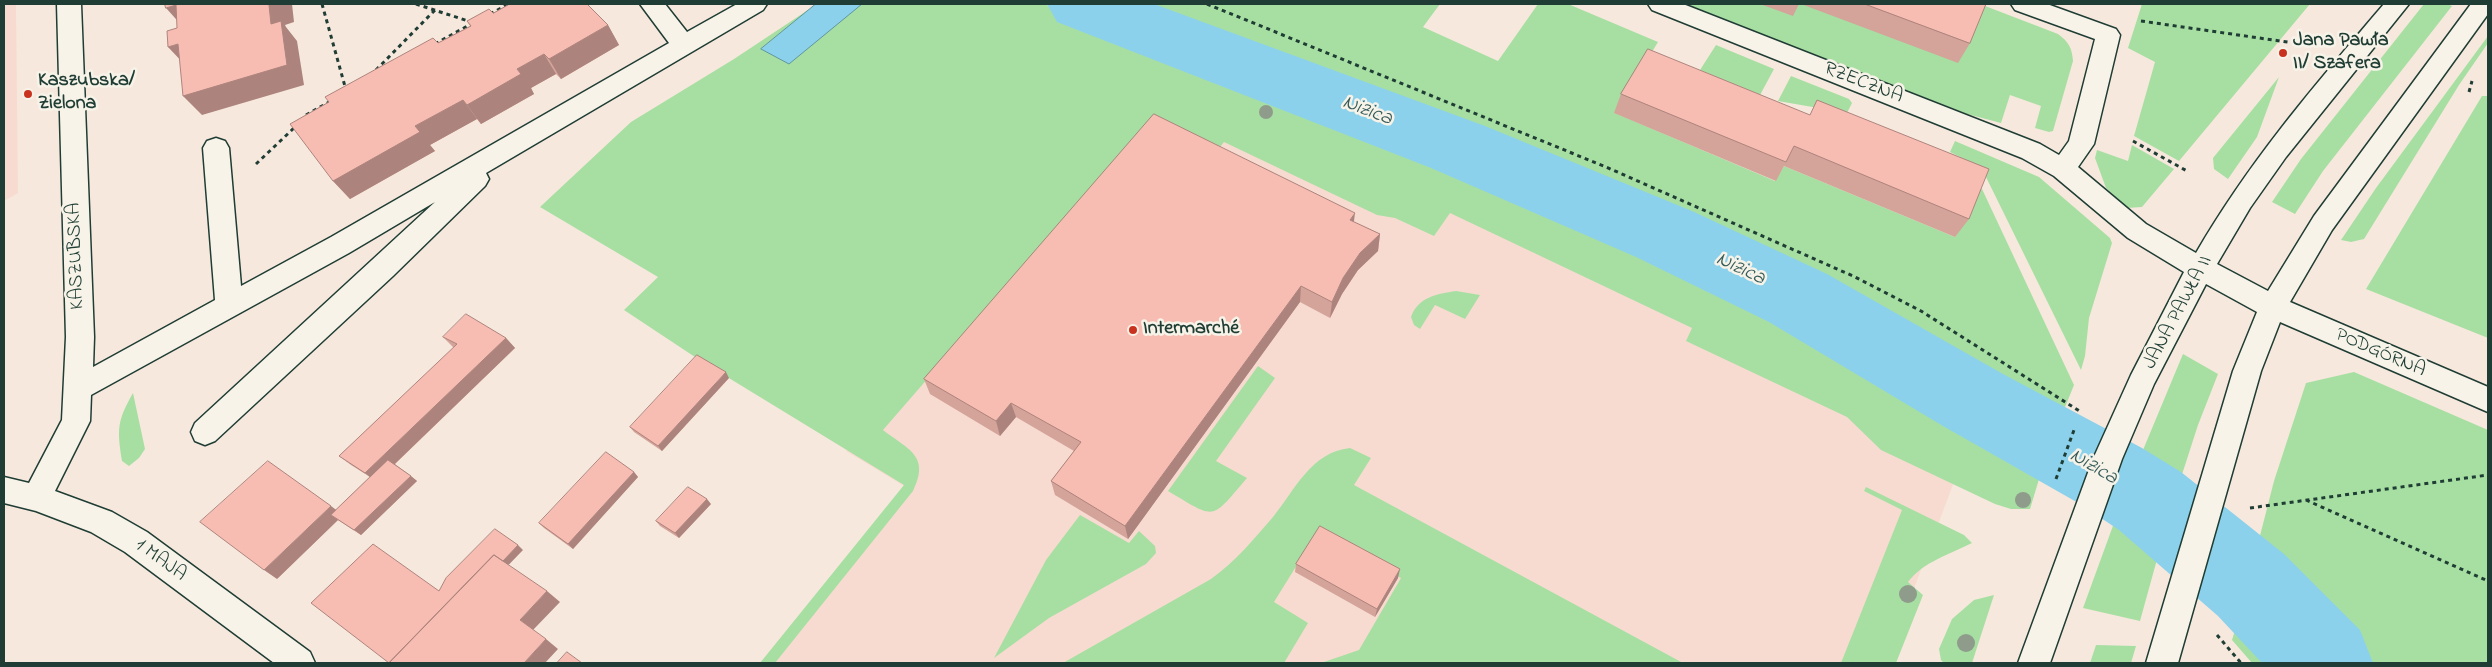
<!DOCTYPE html>
<meta charset="utf-8">
<style>
body{margin:0}
#map{position:relative;width:2492px;height:667px;overflow:hidden;background:#f7e8dd;font-family:"Indie Flower",sans-serif}
canvas{display:block}
.frame{position:absolute;inset:0;border:5px solid #1f3d34;pointer-events:none}
</style>
<div id="map">
<canvas width="2492" height="667"></canvas>
<div class="frame"></div>
</div>
<script>
const context = document.querySelector('canvas').getContext('2d');
context.lineJoin = 'round';
function fill(path, color) { context.fillStyle = color; context.fill(path, 'evenodd'); }
function stroke(path, color, width, dash) { context.strokeStyle = color; context.lineWidth = width; context.lineCap = dash ? 'butt' : 'round'; context.setLineDash(dash || []); context.stroke(path); }
function drawText(font, color, halo, rows, align = 'center') {
  context.font = font + ' "Indie Flower",sans-serif'; context.lineWidth = 5; context.setLineDash([]); context.textBaseline = 'middle'; context.strokeStyle = halo; context.fillStyle = color; for (const [text, x, y, turn = 0] of rows) {
    context.save(); context.translate(x, y); context.rotate((+turn || 0) * Math.PI / 180); context.textAlign = isNaN(turn) ? turn : align; if (halo) context.strokeText(text, 0, 0); context.fillText(text, 0, 0); context.restore();
  }
}
fill(new Path2D(`
 M4,4H16L18,193L4,201Z
 M1185,65L1972,434L1886,663H760L904,486L846,451Z`), '#f7dbd0');
fill(new Path2D(`
 M817,4H1044L1465,162L1557,198L1812,328L2043,466L2030,509H2011L1995,504L1881,450L1847,417L1686,341L1692,328L1450,213L1434,236L1395,218L1377,215L1224,142L1212,157L1148,125L883,430C907,449 931,455 913,491L775,663H760L904,485L701,361L624,310L658,277L540,207L631,122L734,59Z
 M1117,4H1440L1423,27L1498,61L1538,4H1568L1658,42L1615,113L1775,181L1784,166L1955,237L1975,188L1982,189L2074,385L2055,432L1978,391L1845,310L1669,225L1464,139L1238,49Z
 M1686,4H1980L2058,34C2069,42 2072,48 2073,61L2053,131L2049,132L2035,128L2041,106L2010,95L2001,123L1967,114Z
 M2142,4H2310L2179,161L2134,136L2155,62L2128,48Z
 M2424,4H2447L2452,6L2323,171L2295,214L2272,202L2301,159Z
 M2488,36V43L2459,85L2364,239L2351,242L2341,240L2376,188Z
 M1716,45L1774,69L1760,95L1700,70Z
 M1791,76L1849,99L1852,103L1847,113L1778,101Z
 M2279,77L2257,137L2228,179L2214,169L2213,158Z
 M2482,96H2488V338L2366,289Z
 M1955,141L2039,177L2110,238L2112,243L2089,318L2085,356L2081,370L1985,175L1976,165L1950,152Z
 M2132,145L2174,169L2142,207L2127,208L2106,188L2095,158L2097,150L2128,161Z
 M1456,291L1480,295L1465,319L1435,305L1420,329L1414,325L1411,317C1418,297 1437,294 1456,291Z
 M2183,354L2218,374L2198,425L2177,490L2138,462Z
 M1258,366L1275,378L1216,461L1247,478C1210,521 1217,520 1168,491Z
 M2354,372L2488,430V663H2348L2252,567L2274,481L2306,383Z
 M133,393L145,449L139,458L129,466L122,461C117,429 117,421 133,393Z
 M1350,448L1371,458L1354,485L1683,663H1321L1359,650L1401,578L1318,531L1274,602L1308,623L1284,663H1063L1211,579C1235,562 1254,539 1273,517C1295,490 1311,452 1350,448Z
 M1866,487L1964,535L1972,543C1950,554 1923,562 1908,582L1923,595L1896,663H1841L1902,510L1864,491Z
 M2118,512L2161,545L2140,621L2083,608Z
 M1080,515L1129,543L1139,531L1155,546L1156,553L1146,564L1049,618L994,658L1046,560Z
 M1994,595L1972,663H1944L1941,660L1939,649L1952,619L1974,600Z
 M2245,598L2303,663H2252L2232,640Z
 M2096,645L2136,646L2131,663H2090Z`), '#a7dfa3');
const water = new Path2D(`
 M816,4H862L789,64L761,49Z`);
fill(water, '#8bd1ec');
stroke(water, '#6096a2', 1);
fill(new Path2D(`
 M1047,4H1154L1485,126L1692,211L1827,274L2003,374L2142,448L2181,472L2284,554L2360,630L2373,663H2262L2218,616L2119,530L2080,504L1943,426L1769,322L1636,257L1431,168L1057,22Z`), '#8bd1ec');
const minor = new Path2D(`
 M57,4H81L94,337L93,367L215,300L203,148L207,141L216,138L225,141L229,148L241,286L331,237L669,43L640,4H665L687,32L737,4H767L763,10L486,173L489,179L485,186L393,276L215,441L205,445L195,441L191,432L195,423L435,202L349,253L91,395L90,421L55,491L112,512L147,532L310,652L315,663H274L125,552L91,532L36,511L4,503V477L29,483L62,420L66,337Z
 M1648,4H1683L2040,144L2059,155L2069,141L2095,39L2015,10L2011,4H2047L2116,29L2120,35L2094,144L2078,167L2146,224L2196,253C2250,160 2315,85 2384,4H2409L2286,157L2250,208L2217,264L2268,291L2314,216L2471,4H2488V14L2332,230L2290,302L2488,387V412L2280,322L2261,371L2178,663H2146L2233,371L2257,312L2206,284L2154,384L2122,459L2050,663H2018L2093,459L2131,375L2184,272L2128,238L2054,176L2022,158L1652,10Z`);
stroke(minor, '#1f3d34', 3);
stroke(new Path2D(`
 M322,4L346,90
 M416,4L471,22
 M1207,4L1606,167L1853,276L1921,311L2081,412
 M490,14L509,4
 M2141,21L2294,43
 M435,44L471,24
 M376,70L435,10
 M2469,92L2472,81
 M306,115L331,101
 M2133,141L2187,171
 M256,164L295,127
 M2056,479L2074,430
 M2306,500L2488,581
 M2250,508L2488,475
 M2217,635L2241,663`), '#1f3d34', 3, [4, 4]);
fill(minor, '#f7f3e8');
context.fillStyle = '#8f9c8c';
for (const [x, y, r] of [
 [1266,112,7],
 [2023,500,8],
 [1908,594,9],
 [1966,643,9]
]) { context.beginPath(); context.arc(x, y, r, 0, 2 * Math.PI); context.fill(); }
fill(new Path2D(`
 M1760,4H1799L1793,16Z
 M1801,4H1986L1970,43L1958,63Z
 M493,13L608,25L619,45L561,79L556,74L531,88L534,94L481,124L477,119L430,145L435,151L350,199L333,181L438,43L470,26L467,21Z
 M1621,94L1810,115L1817,100L1969,219L1955,237L1784,166L1776,181L1614,113Z
 M1354,222L1380,234L1378,251L1358,270L1342,294L1330,318L1300,302L1128,539L1055,495L1051,481L1074,451L1016,417L1000,436L930,394L924,379Z
 M443,337L506,338L515,348L395,464L417,481L361,535L338,520L277,579L336,510L370,477L351,465L339,456L454,348Z
 M729,378L662,451L634,432L630,427Z
 M634,472L638,477L573,549L544,528L539,523Z
 M711,504L679,538L660,526L656,521Z
 M1296,564L1398,578L1375,617L1295,572Z`), '#d4a399');
fill(new Path2D(`
 M272,4H292L294,22L285,25L286,27L297,41L304,85L202,115L183,96L269,5Z
 M176,5L184,28L166,8Z
 M608,25L619,45L561,79L549,59Z
 M178,44L187,67L168,47Z
 M544,54L556,74L531,88L534,94L481,124L467,105L517,69Z
 M463,100L477,119L430,145L435,151L350,199L333,181L415,126Z
 M1355,213L1353,229L1350,220Z
 M1380,234L1378,251L1358,270L1342,294L1330,318L1332,302L1343,278L1360,253Z
 M1301,286L1300,302L1128,539L1125,526Z
 M506,338L515,348L376,482L365,473Z
 M726,372L729,378L662,451L658,446Z
 M1011,403L1016,417L1000,436L996,421Z
 M634,472L638,477L573,549L568,544Z
 M411,476L417,481L361,535L354,530Z
 M707,499L711,504L679,538L675,533Z
 M331,506L343,515H331L338,520L277,579L264,570Z
 M518,545L523,550L414,663H404Z
 M1400,569L1398,578L1375,617L1377,609Z
 M547,591L560,602L533,630L520,620Z
 M546,639L558,649L545,663H524Z`), '#ad847d');
const building = new Path2D(`
 M165,4H272L269,5L271,24L281,21L287,65L183,96L178,44L168,47L167,31L177,28L176,5L166,8Z
 M510,4H587L608,25L549,59L544,54L517,69L521,74L467,105L463,100L415,126L420,132L333,181L290,124L329,102L325,97L433,38L438,43L471,26L467,21L489,9L493,13Z
 M1865,4H1986L1970,43Z
 M1648,49L1810,115L1817,100L1989,169L1969,219L1794,146L1786,162L1621,94Z
 M1154,114L1355,213L1350,220L1380,234L1360,253L1343,278L1332,302L1301,286L1125,526L1051,481L1081,442L1011,403L996,421L924,379Z
 M466,314L506,338L365,473L339,456L457,344L443,337Z
 M697,355L726,372L658,446L630,427Z
 M606,452L634,472L568,544L539,523Z
 M388,460L411,476L354,530L331,515Z
 M268,461L331,506L264,570L200,522Z
 M688,487L707,499L675,533L656,521Z
 M1320,526L1400,569L1377,609L1296,564Z
 M495,529L518,545L503,561L494,555L389,663L311,603L373,544L439,591L446,578Z
 M494,555L547,591L520,620L546,639L524,663H389Z
 M567,652L582,663H557Z`);
fill(building, '#f7bdb2');
stroke(building, '#ad847d', 1);
for (const [x, y, r, color] of [
 [2283,53,5,"#c8321e"],
 [28,94,5,"#c8321e"],
 [1133,330,5,"#c8321e"]
]) { const dot = new Path2D(); dot.arc(x, y, r, 0, 2 * Math.PI); context.fillStyle = color; context.fill(dot); stroke(dot, '#f7f3e8', 2); }
drawText('bold 20px', '#1f3d34', '#f7f3e8', [
 ["Jana Pawła",2293,42],
 ["II/ Szafera",2293,65],
 ["Kaszubska/",38,82],
 ["Zielona",38,105],
 ["Intermarché",1143,330]
], 'left');
drawText('20px', '#1f3d34', '#f7f3e8', [
 ["RZECZNA",1863,84,21],
 ["KASZUBSKA",77,256,-92],
 ["JANA PAWŁA II",2179,313,-62],
 ["PODGÓRNA",2380,354,23],
 ["1 MAJA",160,561,36]
]);
drawText('italic 21px', '#355b59', '#f7f3e8', [
 ["Nizica",1367,112,21],
 ["Nizica",1740,270,25],
 ["Nizica",2093,468,30]
]);
</script>
